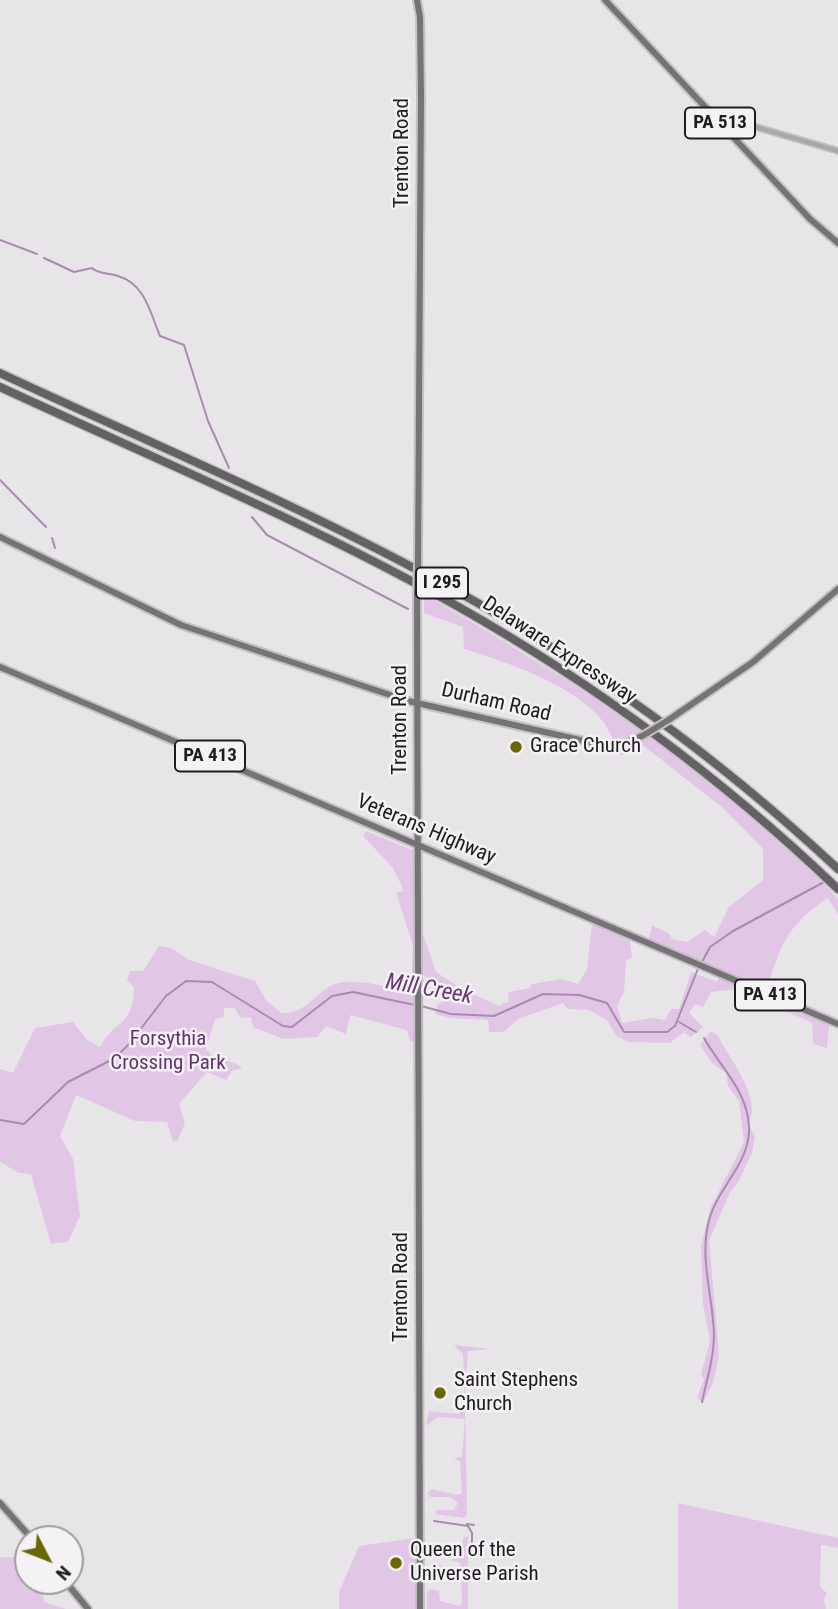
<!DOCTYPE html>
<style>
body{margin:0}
#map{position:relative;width:838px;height:1609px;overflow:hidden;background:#e8e5e9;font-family:"Roboto Condensed",sans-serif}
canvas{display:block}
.north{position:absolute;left:14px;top:1525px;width:70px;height:70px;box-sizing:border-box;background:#f5f2f6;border:2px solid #9f9ca0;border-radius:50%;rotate:132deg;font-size:19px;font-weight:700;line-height:28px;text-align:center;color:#1e1c1e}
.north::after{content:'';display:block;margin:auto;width:24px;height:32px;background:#676804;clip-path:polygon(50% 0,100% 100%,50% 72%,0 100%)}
</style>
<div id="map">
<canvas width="838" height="1609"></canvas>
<div class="north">N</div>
</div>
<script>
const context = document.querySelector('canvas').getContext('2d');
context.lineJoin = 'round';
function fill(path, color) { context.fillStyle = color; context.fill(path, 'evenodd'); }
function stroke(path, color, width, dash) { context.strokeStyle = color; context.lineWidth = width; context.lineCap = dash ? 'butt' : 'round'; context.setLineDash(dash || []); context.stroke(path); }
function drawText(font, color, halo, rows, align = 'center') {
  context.font = font + ' "Roboto Condensed",sans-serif'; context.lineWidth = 5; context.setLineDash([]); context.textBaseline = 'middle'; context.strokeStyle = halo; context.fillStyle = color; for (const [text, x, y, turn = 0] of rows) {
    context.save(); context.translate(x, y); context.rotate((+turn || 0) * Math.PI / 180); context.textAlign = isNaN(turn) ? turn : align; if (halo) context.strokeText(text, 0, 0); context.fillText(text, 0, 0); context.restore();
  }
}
fill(new Path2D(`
 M424,594C567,678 728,773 838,899V915L828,898C788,924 781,944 767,988L778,1002L829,1025L827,1048L813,1044L812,1023L737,989L711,992L703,1007L695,1004L689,1013L703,1027L691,1037L684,1032L670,1043L629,1042L616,1036L607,1020L589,1010L568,1009L563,1003L518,1019L504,1032H489L488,1020L451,1018L435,1014L437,1005L445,1000V993L423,975L415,1040L410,1042L407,1030L350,1015L346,1034L326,1026L317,1037L283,1039L253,1027L251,1017L241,1018L234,1008H224V1017L215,1019L206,1049C219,1064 231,1058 242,1068L232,1071L226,1080L207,1072L179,1104L185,1123L177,1141H173L167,1122L135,1121L76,1095L60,1136L73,1159L80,1216L68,1242L51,1244L31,1174L19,1173L0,1162V1069L13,1073L35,1028L73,1022L87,1040L100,1047C115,1019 133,1027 134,988L127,980L130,971H143L159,946L171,948L189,960L255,981L266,1000L281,1013C310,1015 318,984 344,982C365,980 390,988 411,991L413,946L396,892L404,891L393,868L363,836L366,831L415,851L414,931L423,934L436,972L462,989L499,1006L509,1001L508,992L530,988L532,984L562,979L578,984L587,969L592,924L630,941L632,958L626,960L624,992L617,1006L622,1023L653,1018L665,1020L671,1009H679L691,972L717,982L722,970L649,939L652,925L670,934L671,939L687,942L705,930L714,937L729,907L763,880V849L724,809L644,746L623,755L586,749L587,745L615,748C607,694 509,663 464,649L463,627L424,613Z
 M711,1031L718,1036C729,1058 764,1100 748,1124L755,1136L752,1153L739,1181L730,1192L709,1241L719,1355L713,1383L703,1403L697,1398L704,1379L701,1374L710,1341L703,1304L701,1246L710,1209L744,1142L739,1101L728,1086L726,1073L712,1063L700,1045Z
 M454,1345L490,1349L468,1351L465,1393L467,1514L464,1518L435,1514L437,1510H454L458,1503L450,1497H430L428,1493L431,1489L458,1495L462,1493L460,1461L453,1458L462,1457L465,1419L438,1417L426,1426L429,1411L458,1414L465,1407L463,1354Z
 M678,1503L838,1538V1548L821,1545L820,1587L827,1593L824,1599L826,1609H678Z
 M468,1536V1609H427V1592L431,1589L439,1591L440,1601L460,1606L462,1604L461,1575L436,1569L440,1564L443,1568L460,1567V1563L451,1560L462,1553L463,1538Z
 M416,1538V1609H339V1592L359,1546Z
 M0,1557L24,1558L28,1581L42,1591L44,1602L66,1609H0Z`), '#e1c6e6');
stroke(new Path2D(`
 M0,240L37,254
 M44,258L74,272L92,268C98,274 109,273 118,276C145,284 150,312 160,336L184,345L208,421L229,468
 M0,480L46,527
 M252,517L267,535L408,609
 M52,538L55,548
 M702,962L710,947L733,931L824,882
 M421,1006L451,1014L494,1016L543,994L579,995L607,1003L624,1032H667L675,1026L699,966
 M679,1022L696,1032
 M0,1120L24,1124L68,1082L115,1058L129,1044L166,996L186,981L212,982L283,1026L292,1027L332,996L353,992L415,1005
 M702,1402C707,1379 714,1357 714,1334C713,1295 698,1256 710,1217C719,1186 751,1162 749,1126C747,1090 720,1067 704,1038
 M434,1521L468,1526L472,1533V1550
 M467,1524L474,1525`), '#a98baf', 2);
const minor = new Path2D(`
 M715,115L838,151`);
const major = new Path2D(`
 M417,0L420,17L421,97L418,564
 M605,0L810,219L838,243
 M0,537L181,625L408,701L602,745H622L644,735
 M417,594L420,1609
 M0,667L838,1024
 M670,719L753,662L838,589
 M0,1503L32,1539
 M65,1581L88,1609`);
const highway = new Path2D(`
 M0,373C150,443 304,507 449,587C590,664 721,760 838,869
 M0,387C153,458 310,523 457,606C595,684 723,779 838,889`);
stroke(minor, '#c4c1c4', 8);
stroke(major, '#c4c1c4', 10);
stroke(highway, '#c4c1c4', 11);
stroke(minor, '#a9a7a9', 4.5);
stroke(major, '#767376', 6);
stroke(highway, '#646164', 8);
const majorBridge = new Path2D(`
 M417,594L418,564
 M644,735L670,719`);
stroke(majorBridge, '#c4c1c4', 10, []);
stroke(majorBridge, '#767376', 6);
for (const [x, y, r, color] of [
 [516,747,7,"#676804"],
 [440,1393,7,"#676804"],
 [396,1563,7,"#676804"]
]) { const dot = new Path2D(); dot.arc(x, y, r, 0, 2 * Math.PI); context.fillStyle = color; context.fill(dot); stroke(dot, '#f5f2f6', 2.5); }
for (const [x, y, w] of [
 [720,123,70],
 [442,583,52],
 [210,756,70],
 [770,995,70]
]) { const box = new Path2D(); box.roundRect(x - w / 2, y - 15.5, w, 31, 5); context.fillStyle = '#f5f2f6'; context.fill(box); stroke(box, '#1e1c1e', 2); }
drawText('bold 19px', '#1e1c1e', null, [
 ["PA 513",720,123],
 ["I 295",442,583],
 ["PA 413",210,756],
 ["PA 413",770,995]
]);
drawText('21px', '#1e1c1e', '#f5f2f6', [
 ["Trenton Road",403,153,-90],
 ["Delaware Expressway",559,651,33],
 ["Durham Road",496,703,13],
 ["Trenton Road",401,720,-90],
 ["Veterans Highway",426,830,23],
 ["Trenton Road",402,1287,-90]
]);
drawText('21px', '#1e1c1e', '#f5f2f6', [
 ["Grace Church",530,747],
 ["Saint Stephens",454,1381],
 ["Church",454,1405],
 ["Queen of the",410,1551],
 ["Universe Parish",410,1575]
], 'left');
drawText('21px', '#65326f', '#f5f2f6', [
 ["Forsythia",168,1040],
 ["Crossing Park",168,1064]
]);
drawText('italic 23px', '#693774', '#f5f2f6', [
 ["Mill Creek",429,990,10]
]);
</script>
